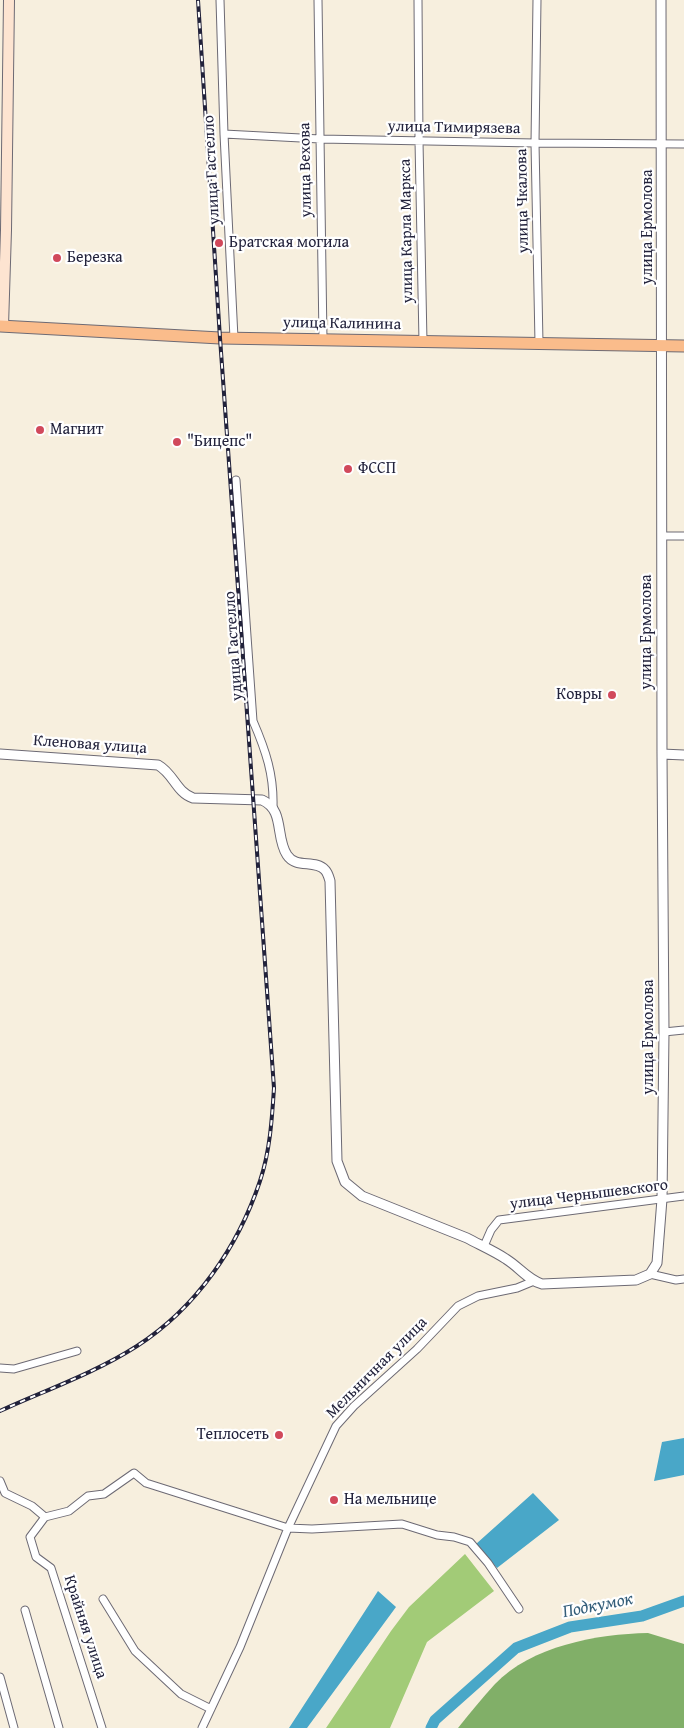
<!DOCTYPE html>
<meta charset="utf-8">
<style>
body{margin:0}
canvas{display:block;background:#f7efde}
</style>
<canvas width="684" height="1728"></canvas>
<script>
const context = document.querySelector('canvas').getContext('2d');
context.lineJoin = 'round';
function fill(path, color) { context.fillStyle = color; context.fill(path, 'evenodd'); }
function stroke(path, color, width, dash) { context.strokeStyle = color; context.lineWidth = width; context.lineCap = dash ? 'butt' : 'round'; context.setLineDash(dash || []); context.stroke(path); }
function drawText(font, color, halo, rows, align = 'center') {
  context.font = font + ' "Gentium Book Plus",serif'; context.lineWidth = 4.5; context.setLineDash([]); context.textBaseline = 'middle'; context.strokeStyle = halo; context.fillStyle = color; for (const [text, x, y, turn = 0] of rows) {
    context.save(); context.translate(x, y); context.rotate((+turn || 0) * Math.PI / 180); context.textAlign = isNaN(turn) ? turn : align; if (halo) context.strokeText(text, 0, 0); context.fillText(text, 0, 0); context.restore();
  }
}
fill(new Path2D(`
 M465,1554L494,1591L427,1642L390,1728H326L391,1631L409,1607Z`), '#a2cb77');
fill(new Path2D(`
 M648,1633L684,1644V1728H458C470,1713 482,1698 495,1684C531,1646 597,1634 648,1633Z`), '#81af68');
fill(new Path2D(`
 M684,1438V1475L654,1481L662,1442Z
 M533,1493L559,1520L497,1568L476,1544Z
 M378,1591L396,1607L307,1728H289Z`), '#49a7c8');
stroke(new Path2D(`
 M431,1728L435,1720L516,1648L570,1627L642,1616L684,1601`), '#49a7c8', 11);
const minor = new Path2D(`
 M220,0L224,134L234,338
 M318,0L323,339
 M418,0L419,141L423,342
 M537,0L535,143L539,343
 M224,134L320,139L535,143L684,144
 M236,480L253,721C266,751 274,775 273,807
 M662,536H684
 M664,1032L684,1030
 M484,1246L491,1230L499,1220L684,1196
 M650,1274L676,1280L684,1279
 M0,1368L14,1369L77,1351
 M0,1481L5,1493L32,1506L45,1517
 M45,1517L69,1511L88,1496L104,1494L134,1473L146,1483L288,1528L312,1529L402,1524L437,1535L454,1537L470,1542L488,1563L519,1609
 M45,1517L30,1537L36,1557L51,1568L102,1728
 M103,1599L135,1651L181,1694L211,1709
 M25,1610L59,1728
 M0,1677L14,1728
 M202,1728L240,1647L288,1528L336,1426L354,1406L417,1349L458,1306L478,1296L517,1288L534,1281`);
const tertiary = new Path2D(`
 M0,754L158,765C174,774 176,792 193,798L262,800C285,810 275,837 287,855C296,869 315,859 325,870C328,873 329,878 330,881L337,1161L345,1182L362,1196L467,1238C480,1245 494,1251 506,1259C519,1267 528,1280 542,1284L636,1280L650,1274L657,1263L662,1199L664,1032L662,754L661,0
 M662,754L684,755`);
const secondary = new Path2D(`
 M3,326L6,230L9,0`);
const primary = new Path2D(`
 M0,326L220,338L684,346`);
stroke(minor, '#6d6a74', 9);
stroke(tertiary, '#6d6a74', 11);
stroke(secondary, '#6d6a74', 12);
stroke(primary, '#6d6a74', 13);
stroke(minor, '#fff', 7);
stroke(tertiary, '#fff', 9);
stroke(secondary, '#fde4d1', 10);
stroke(primary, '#fabc8b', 11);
const rail = new Path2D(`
 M0,1411C46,1390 95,1373 137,1346C196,1308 238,1247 260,1181C270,1151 272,1119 274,1088L220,338L198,0`);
stroke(rail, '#22223b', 4);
stroke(rail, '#fff', 2, [5.5]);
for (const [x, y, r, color] of [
 [219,243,5,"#d1495b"],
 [57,258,5,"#d1495b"],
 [40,430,5,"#d1495b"],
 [177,442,5,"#d1495b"],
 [348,469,5,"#d1495b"],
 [612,695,5,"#d1495b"],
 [279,1435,5,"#d1495b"],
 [334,1500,5,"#d1495b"]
]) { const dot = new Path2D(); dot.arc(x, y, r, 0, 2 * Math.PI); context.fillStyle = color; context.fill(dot); stroke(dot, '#fff', 2); }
drawText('16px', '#22223b', '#fff', [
 ["улица Тимирязева",454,128,1],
 ["улица Гастелло",212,170,-93],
 ["улица Вехова",306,170,-91],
 ["улица Чкалова",523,201,-91],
 ["улица Ермолова",648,227,-90],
 ["улица Карла Маркса",407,231,-91],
 ["улица Калинина",342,324,1],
 ["улица Ермолова",647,632,-90],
 ["удица Гастелло",234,646,-94],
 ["Кленовая улица",90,745,4],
 ["улица Ермолова",649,1037,-90],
 ["улица Чернышевского",589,1195,-7],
 ["Мельничная улица",377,1368,-45],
 ["Крайняя улица",85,1627,72]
]);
drawText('16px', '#22223b', '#fff', [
 ["Братская могила",229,243],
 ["Березка",67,258],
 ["Магнит",50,430],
 ["\"Бицепс\"",187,442],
 ["ФССП",358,469],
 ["Ковры",602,695,"right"],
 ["Теплосеть",269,1435,"right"],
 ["На мельнице",344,1500]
], 'left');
drawText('italic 18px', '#345e7a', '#fff', [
 ["Подкумок",598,1606,-11]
]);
</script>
